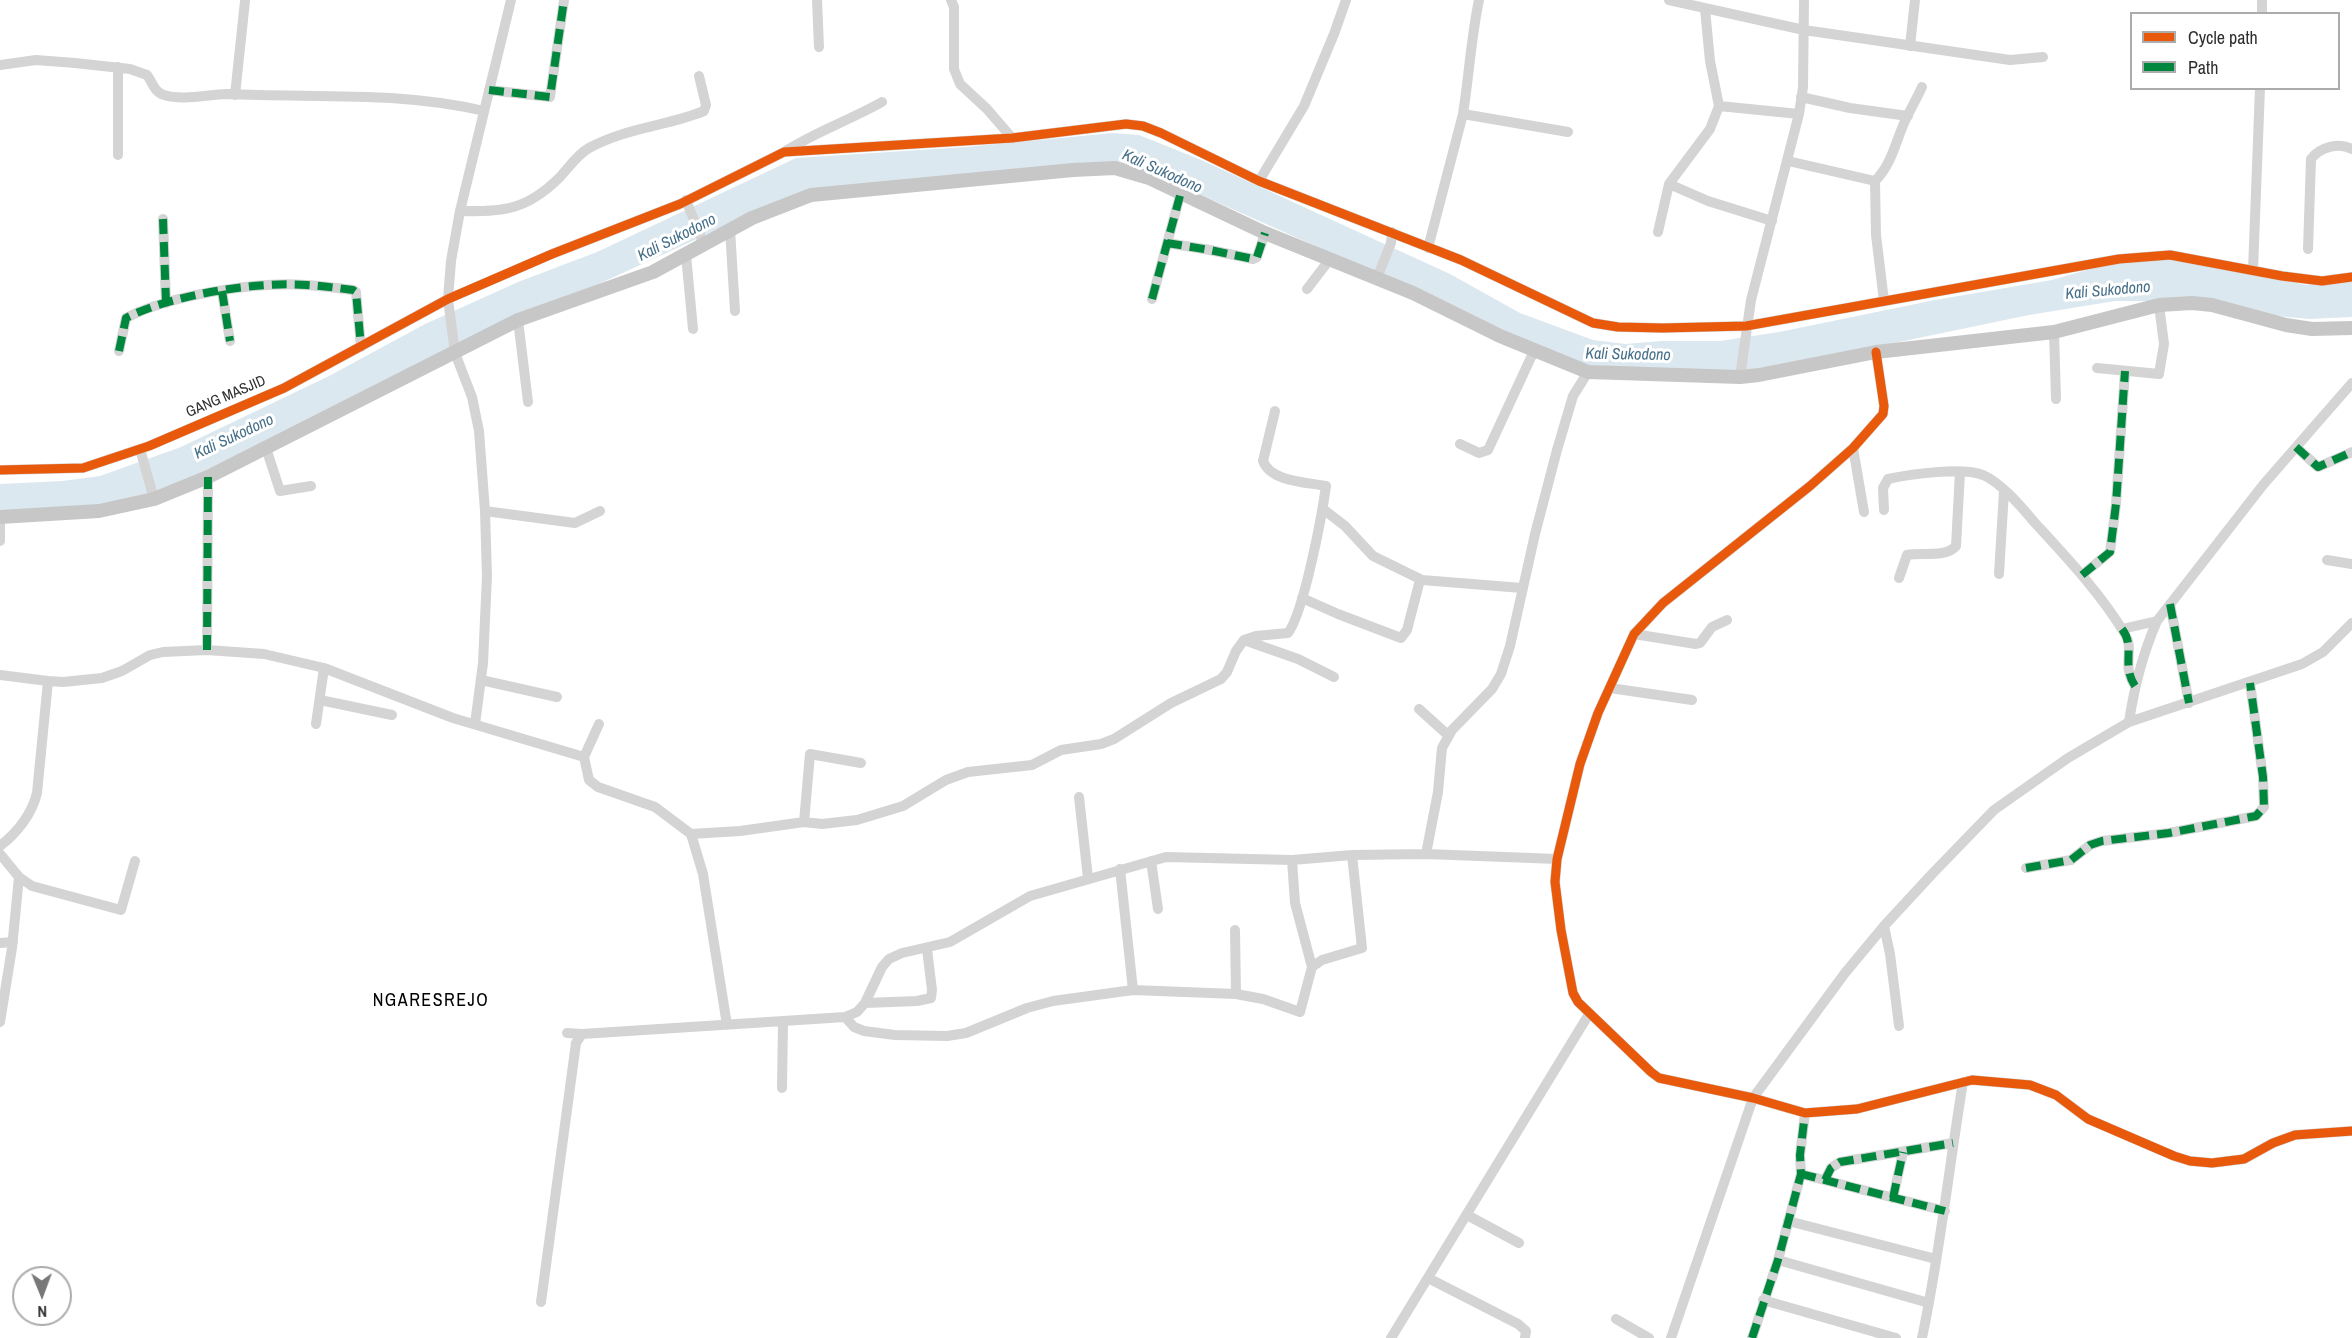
<!DOCTYPE html>
<style>
body{margin:0}
#map{position:relative;width:2352px;height:1338px;overflow:hidden;background:#fff;font-family:"Archivo Narrow",sans-serif}
canvas{display:block}
.legend{position:absolute;left:2130px;top:12px;width:210px;height:78px;box-sizing:border-box;background:#fff;border:2px solid #acacac;margin:0;padding:8px 10px;list-style:none;font-size:18px;color:#2f2f2f}
.legend li{display:flex;align-items:center;gap:12px;height:30px}
.legend b{width:30px;border:2px solid #acacac}
.north{position:absolute;left:12px;top:1266px;width:60px;height:60px;box-sizing:border-box;background:#fff;border:2px solid #acacac;border-radius:50%;rotate:179deg;font-size:16px;font-weight:700;line-height:24px;text-align:center;color:#2f2f2f}
.north::after{content:'';display:block;margin:auto;width:21px;height:27px;background:#787878;clip-path:polygon(50% 0,100% 100%,50% 72%,0 100%)}
</style>
<div id="map">
<canvas width="2352" height="1338"></canvas>
<ul class="legend">
<li><b style="height:8px;background:#e8590c"></b>Cycle path</li>
<li><b style="height:8px;background:#00873e"></b>Path</li>
</ul>
<div class="north">N</div>
</div>
<script>
const context = document.querySelector('canvas').getContext('2d');
context.lineJoin = 'round';
function fill(path, color) { context.fillStyle = color; context.fill(path, 'evenodd'); }
function stroke(path, color, width, dash) { context.strokeStyle = color; context.lineWidth = width; context.lineCap = dash ? 'butt' : 'round'; context.setLineDash(dash || []); context.stroke(path); }
function drawText(font, color, halo, rows, align = 'center') {
  context.font = font + ' "Archivo Narrow",sans-serif'; context.lineWidth = 6; context.setLineDash([]); context.textBaseline = 'middle'; context.strokeStyle = halo; context.fillStyle = color; for (const [text, x, y, turn = 0] of rows) {
    context.save(); context.translate(x, y); context.rotate((+turn || 0) * Math.PI / 180); context.textAlign = isNaN(turn) ? turn : align; if (halo) context.strokeText(text, 0, 0); context.fillText(text, 0, 0); context.restore();
  }
}
fill(new Path2D(`
 M1113,133L1139,135L1199,159L1450,274L1520,313L1593,340L1626,344L1661,341H1720L1779,332L1935,300L2052,280L2121,260L2183,258L2306,285L2352,278V317L2309,319L2266,315L2204,301H2115L2029,315L1755,372L1584,368L1410,288L1194,192L1146,173L1119,165L805,194L740,219L588,289L180,486L115,505L0,514V484L62,481L100,476L181,447L329,376L425,324L518,282L597,252L796,158L966,147Z`), '#dce8ef');
stroke(new Path2D(`
 M817,0L819,47
 M951,0L954,7V69L960,84L987,109L1012,138
 M1479,0C1471,38 1469,76 1463,114L1568,132
 M1669,0L1804,30L2010,60L2043,57
 M2262,14V0
 M1910,46L1915,0
 M0,65L36,60L75,63L130,69L147,75C153,83 154,92 164,95C184,101 208,94 228,94C313,98 401,91 484,111
 M489,90L550,97L564,0
 M235,95L245,1
 M1801,97L1850,108L1908,116
 M1719,106L1799,114
 M784,152C815,132 850,120 882,102
 M118,155V67
 M1788,161L1875,181
 M1259,181L1304,106L1334,34L1346,0
 M1669,184L1708,201L1772,221
 M686,200L704,245
 M460,211C504,212 527,210 560,177C569,167 578,154 589,148C625,128 667,126 704,111L706,105L699,76
 M163,219L166,303
 M730,229L735,311
 M1658,232L1669,184L1710,129L1719,106L1710,61L1705,9
 M1167,243L1210,250L1253,259L1257,257L1265,233
 M1428,248L1463,114
 M2308,249L2311,159C2320,147 2339,142 2352,149
 M686,255L693,329
 M2253,270L2260,88
 M1377,278L1391,243L1392,232
 M1307,289L1330,259
 M222,291L230,341
 M1152,299L1181,192
 M1884,301L1876,235L1875,181C1892,164 1895,143 1905,121C1910,110 1917,98 1922,87
 M518,320L528,402
 M2054,332L2056,399
 M119,351L126,318C170,295 258,281 307,285C323,286 338,288 353,290L356,292L361,347
 M1876,352L1884,406L1883,414L1853,448L1810,486L1663,603L1634,634L1598,713L1580,764L1557,859L1555,882L1561,930L1573,993L1578,1002L1651,1072L1659,1078L1753,1098L1805,1113L1857,1109L1972,1080L2030,1085L2056,1095L2088,1119L2174,1156L2190,1161L2212,1163L2244,1159L2273,1143L2295,1135L2352,1131
 M2097,368L2159,374L2164,344L2159,305
 M1740,377L1751,300L1799,114L1803,87L1804,0
 M1460,444L1479,453L1488,450L1534,351
 M2296,447L2318,467L2352,452
 M266,448L280,491L311,486
 M1853,448L1864,512
 M140,449L154,499
 M0,470L83,468L149,446L284,388L448,299L552,254L680,204L784,152L1012,138L1126,124L1143,126L1161,133L1259,181L1461,260L1593,323L1618,327L1663,328L1746,326L2119,259L2170,255L2282,276L2322,281L2352,277
 M1323,509L1345,526L1373,556L1422,580L1522,588
 M1884,510L1883,488L1888,479C1910,474 1962,467 1983,475C2002,483 2023,509 2036,524C2068,559 2101,594 2125,634C2135,650 2121,665 2135,686
 M485,511L575,523L600,511
 M0,541V517
 M2327,560L2352,564
 M1999,574L2004,491
 M2082,575L2110,552L2116,504L2125,371
 M1899,578L1907,555C1921,552 1946,558 1956,546L1960,472
 M1302,598L1338,614L1401,638L1407,630L1420,580
 M2170,604L2189,703
 M2122,629L2157,621
 M1634,634L1696,644L1700,643L1712,627L1727,620
 M1244,640L1298,659L1334,677
 M207,650L208,477
 M0,675L48,681
 M481,680L557,697
 M1610,688L1692,700
 M320,700L392,715
 M1419,709L1449,736
 M2129,722C2134,688 2143,653 2157,621L2263,485L2352,383
 M316,724L324,668
 M475,724L483,663L487,576L485,511L479,431L472,397L455,353L448,299L451,261L460,211L511,0
 M584,757L589,780L598,787L655,807L691,834L703,874L727,1025
 M1079,797L1088,878
 M804,822L810,754L861,763
 M691,834L740,831L804,822L822,824L857,820L903,806L946,780L968,772L1032,765L1061,750L1101,744L1114,739L1171,703L1221,679L1227,672L1236,651L1244,640L1256,636L1288,633C1304,612 1322,515 1326,486C1306,482 1271,482 1263,461L1275,411
 M0,846C17,833 32,814 37,793L48,681L63,682L102,678L122,671L150,655L163,652L207,650L264,654L324,668L453,718L584,757L599,724
 M0,854L19,877L32,886L121,910L135,861
 M1426,854L1438,792L1442,748L1452,730L1492,689L1501,674L1510,646L1535,534L1557,450L1573,396L1588,372
 M1151,861L1158,909
 M2026,868L2071,860L2090,845L2102,841L2169,833L2256,816L2264,807L2263,777L2250,683
 M1120,869L1133,990
 M1884,926L1890,954L1899,1026
 M1235,930L1236,994
 M0,943L13,942
 M1312,967L1322,960L1362,948L1352,855
 M865,1003L917,1001L931,998L932,990L927,949
 M845,1017L854,1027L864,1031L895,1035L947,1036L966,1033L1027,1008L1053,1001L1133,990L1236,994L1263,999L1300,1012L1312,967L1295,903L1292,860
 M0,1022L12,948L19,877
 M567,1033L582,1034L845,1017L857,1012L865,1003L882,967L889,959L902,953L950,942L1030,896L1166,857L1292,860L1352,855L1426,854L1557,859
 M782,1088L783,1022
 M1801,1174L1945,1211
 M1825,1180L1831,1168L1840,1162L1953,1143
 M1893,1198L1903,1152
 M1467,1215L1519,1243
 M1788,1221L1936,1259
 M1778,1260L1929,1303
 M1428,1278L1518,1324L1526,1331L1525,1338
 M1763,1300L1896,1338
 M541,1302L576,1043L582,1034
 M1616,1319L1649,1338
 M1391,1338L1589,1014
 M1671,1338L1753,1098L1845,973L1884,926L1933,873L1994,810L2068,758L2129,722L2302,664L2323,652L2352,623
 M1752,1338L1778,1260L1801,1174L1800,1155L1805,1113
 M1922,1338C1940,1253 1949,1167 1963,1082`), '#d4d4d4', 10);
stroke(new Path2D(`
 M0,517L99,511L154,499L208,477L518,320L653,272L752,218L811,195L1073,170L1115,168L1149,178L1265,233L1413,293L1500,336L1588,372L1740,377L1759,375L1876,352L2054,332L2159,305L2192,303L2212,305L2286,325L2312,329L2352,328`), '#c7c7c7', 14);
stroke(new Path2D(`
 M489,90L550,97L564,0
 M163,219L166,303
 M1167,243L1210,250L1253,259L1257,257L1265,233
 M222,291L230,341
 M1152,299L1181,192
 M119,351L126,318C170,295 258,281 307,285C323,286 338,288 353,290L356,292L361,347
 M2296,447L2318,467L2352,452
 M2082,575L2110,552L2116,504L2125,371
 M2170,604L2189,703
 M2122,629C2136,647 2121,665 2135,686
 M207,650L208,477
 M2026,868L2071,860L2090,845L2102,841L2169,833L2256,816L2264,807L2263,777L2250,683
 M1801,1174L1945,1211
 M1825,1180L1831,1168L1840,1162L1953,1143
 M1893,1198L1903,1152
 M1752,1338L1778,1260L1801,1174L1800,1155L1805,1113`), '#00873e', 8, [15, 8]);
stroke(new Path2D(`
 M1876,352L1884,406L1883,414L1853,448L1810,486L1663,603L1634,634L1598,713L1580,764L1557,859L1555,882L1561,930L1573,993L1578,1002L1651,1072L1659,1078L1753,1098L1805,1113L1857,1109L1972,1080L2030,1085L2056,1095L2088,1119L2174,1156L2190,1161L2212,1163L2244,1159L2273,1143L2295,1135L2352,1131
 M0,470L83,468L149,446L284,388L448,299L552,254L680,204L784,152L1012,138L1126,124L1143,126L1161,133L1259,181L1461,260L1593,323L1618,327L1663,328L1746,326L2119,259L2170,255L2282,276L2322,281L2352,277`), '#e8590c', 9);
drawText('15px', '#2f2f2f', '#fff', [
 ["GANG MASJID",226,397,-23]
]);
drawText('italic 16px', '#466f88', '#fff', [
 ["Kali Sukodono",1162,172,24],
 ["Kali Sukodono",677,238,-27],
 ["Kali Sukodono",2108,291,-5],
 ["Kali Sukodono",1628,355,1],
 ["Kali Sukodono",234,437,-25]
]);
context.letterSpacing = '1.5px';
drawText('18px', '#000', '#fff', [
 ["NGARESREJO",431,1001]
]);
context.letterSpacing = '0px';
</script>
